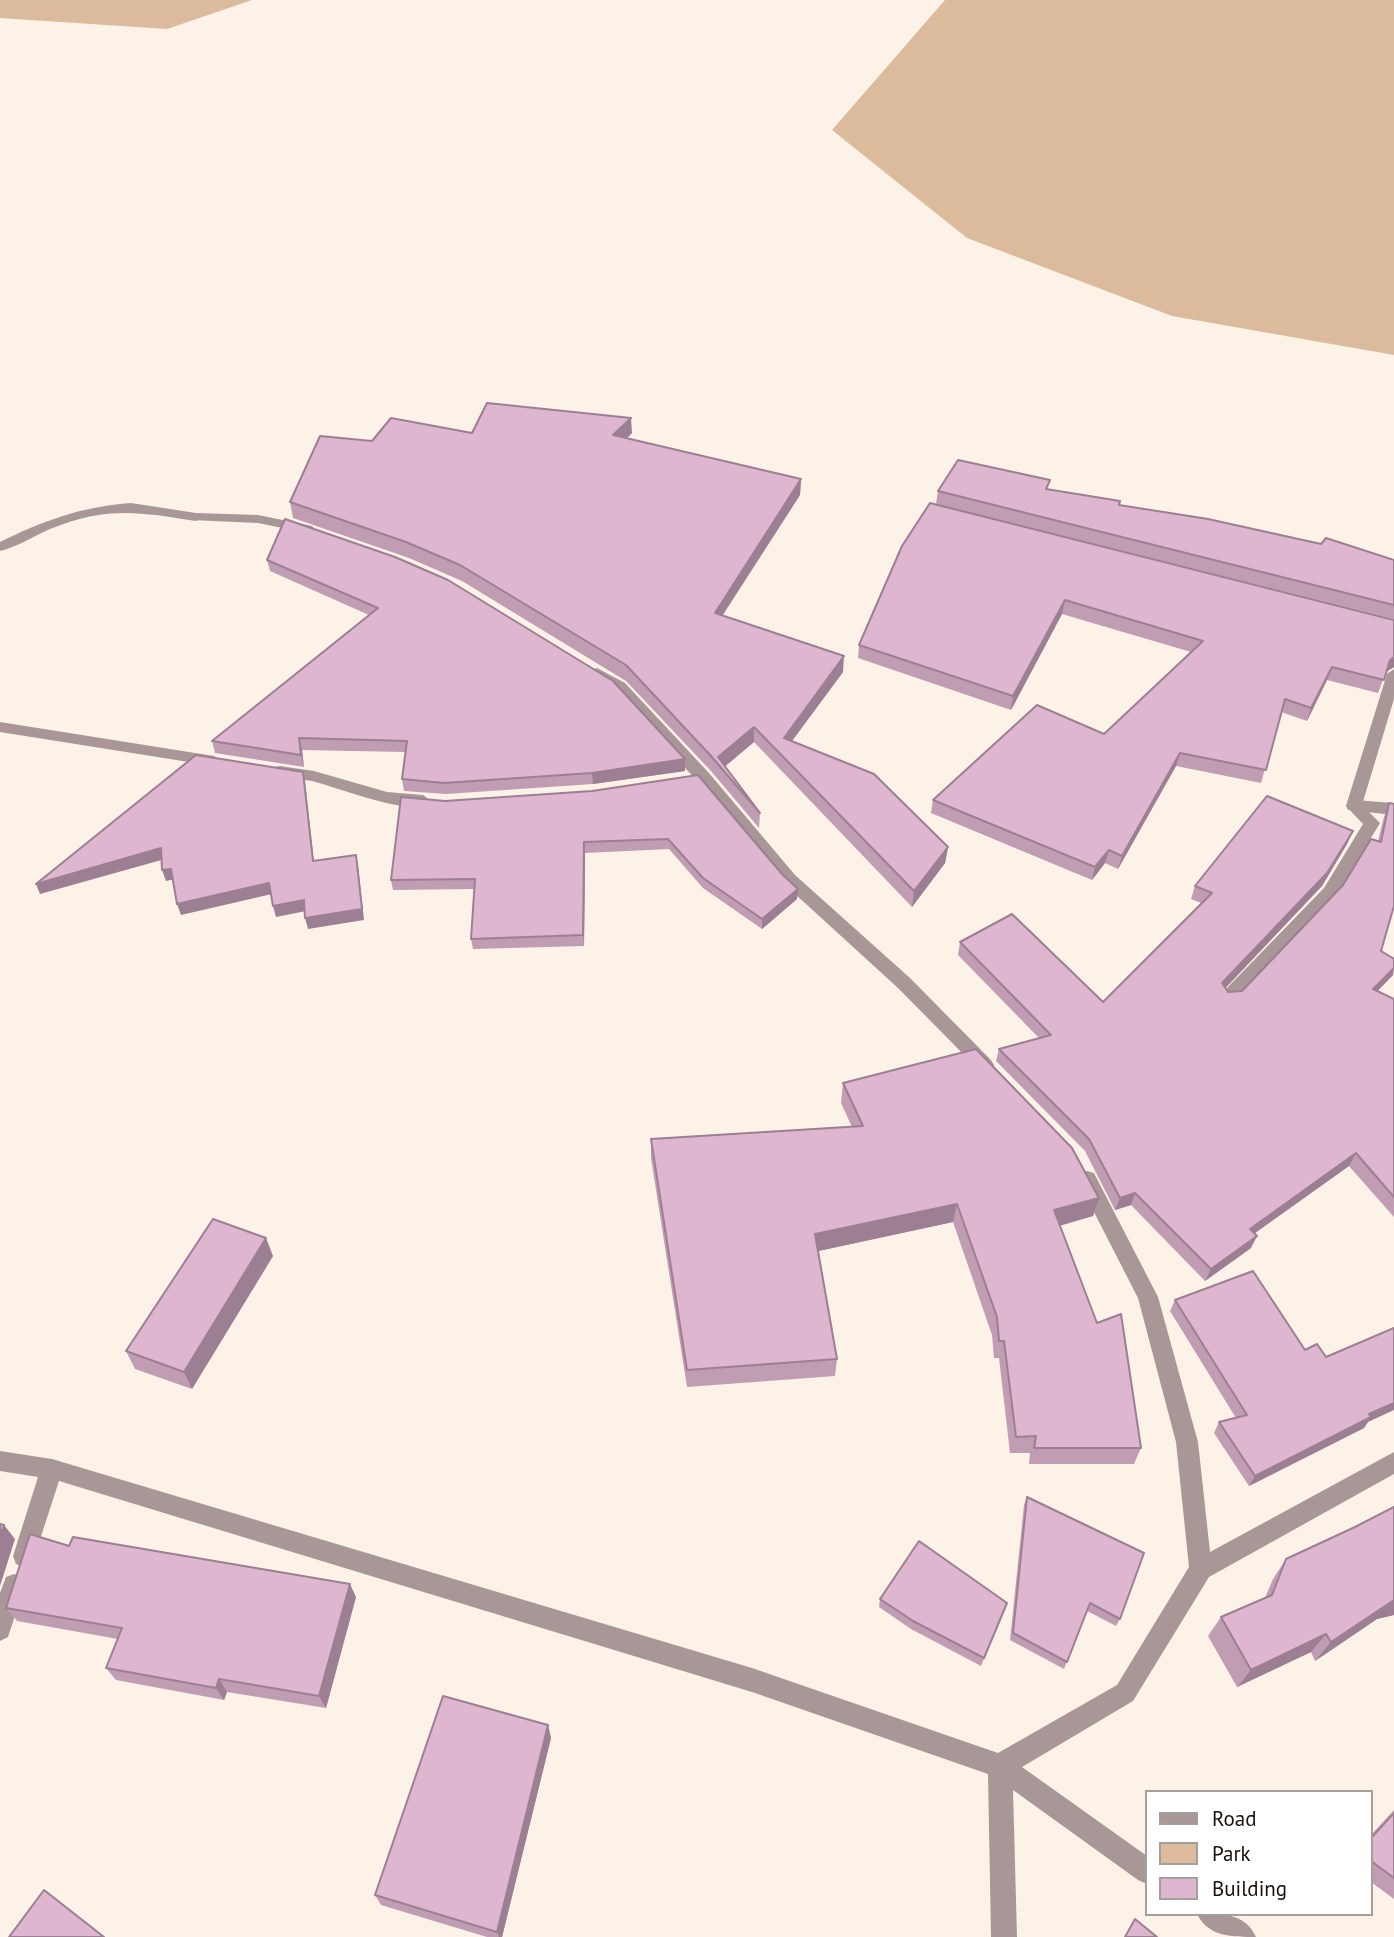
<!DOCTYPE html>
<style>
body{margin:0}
#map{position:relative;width:1394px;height:1937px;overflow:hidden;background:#fdf2e7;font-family:"PT Sans",sans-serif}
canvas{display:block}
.legend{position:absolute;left:1145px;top:1790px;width:228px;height:126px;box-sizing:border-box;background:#fff;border:2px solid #a39f9c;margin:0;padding:9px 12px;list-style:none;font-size:21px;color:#1a1007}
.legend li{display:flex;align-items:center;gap:14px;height:35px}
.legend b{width:35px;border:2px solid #a39f9c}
</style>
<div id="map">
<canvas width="1394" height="1937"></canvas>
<ul class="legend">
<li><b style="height:9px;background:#a99797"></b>Road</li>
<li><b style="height:19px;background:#dbbb9b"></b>Park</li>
<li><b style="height:19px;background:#dfb6d0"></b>Building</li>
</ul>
</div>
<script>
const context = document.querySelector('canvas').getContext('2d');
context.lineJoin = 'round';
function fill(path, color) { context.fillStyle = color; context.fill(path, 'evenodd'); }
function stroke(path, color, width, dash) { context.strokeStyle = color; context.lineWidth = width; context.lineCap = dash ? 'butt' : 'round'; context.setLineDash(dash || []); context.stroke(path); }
fill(new Path2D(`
 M0,0H252L167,29L0,18Z
 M945,0H1394V355L1172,316L967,238L832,130Z`), '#dbbb9b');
fill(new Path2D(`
 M131,503L196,513L203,517L196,521C138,512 107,506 50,529C34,536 17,547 0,551V542C42,521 84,506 131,503Z
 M1394,669V699L1362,805L1380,823L1336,896L1235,1002H1223L1220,997L1223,992L1324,888L1363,824L1346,806L1387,674Z`), '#a99797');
fill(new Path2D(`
 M196,513L258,515L312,526L314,529L307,533L258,523L191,520L189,517Z
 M597,668L625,683L709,773L795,875L910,978L991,1060L994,1065L991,1070L985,1072L979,1070L898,988L783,883L697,781L615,691L592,676L590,673L592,670Z
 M0,722L214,756L222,761L214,766L0,732Z
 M280,766L314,771L387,792L423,795L431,801C417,820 334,786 312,781C299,779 287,778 274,775L272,771L274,767Z
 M1354,800L1394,803V815L1348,810L1346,806L1348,802Z
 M1087,1171L1094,1173L1158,1297L1198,1442L1210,1552L1394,1452V1474L1209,1577L1133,1701L1022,1767L1147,1856V1884L1138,1880L1013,1790L1017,1937H991L988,1774L752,1692L59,1481L32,1564L24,1567L16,1564L13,1556L38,1477L0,1471V1451L52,1459L752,1668L998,1753L1117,1685L1189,1567L1176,1442L1138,1298L1077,1179L1080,1173Z
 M14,1574L22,1577L25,1585L8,1637L0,1641V1593L6,1577Z
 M1197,1914C1221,1914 1245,1912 1256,1937C1233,1937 1208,1937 1197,1914Z`), '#a99797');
fill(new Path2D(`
 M472,433H632L627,438L801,479L800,495L723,615L843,672L792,741L948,847L945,863L912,907L754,742L725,766L760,813L759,828L711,771L626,681L462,581L409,558L293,518L290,502L372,441Z
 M1049,489L1119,505L1394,560V619L936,504L938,491Z
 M285,519L685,759V771L593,784L446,794L404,791L402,779L405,752L302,750L304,767L215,753L212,741L369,615L270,571L267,560Z
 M902,546L1394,620V667L1386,672L1378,693L1327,680L1307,721L1281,712L1261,783L1176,766L1118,869L1105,863L1092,880L931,813L933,800L1104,734L1191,652L1062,614L1011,710L858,658L859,645Z
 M592,791L797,899L762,929L703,888L669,849L585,853L584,946L473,949L471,939L475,889L393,890L391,880L445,801Z
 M1389,803L1391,915L1381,951L1393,975L1377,991L1394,999V1217L1349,1166L1254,1233L1251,1248L1205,1281L1131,1205L1115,1210L1085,1151L996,1061L999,1049L1039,1038L958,955L960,942L1103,1002L1201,903L1191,899L1195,886L1353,831L1347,844L1322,886L1225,988L1228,992L1242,991L1343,885L1378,841L1384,817Z
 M843,1083L1099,1198L1093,1216L1060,1225L1141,1448L1134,1464H1029L1030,1453H1010L999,1358H994L992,1335L953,1222L818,1251L837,1359L835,1376L687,1387L651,1158V1139L852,1127L841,1103Z
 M273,1256L192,1389L135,1369L126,1351Z
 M1175,1300L1305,1350L1326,1357L1368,1422L1364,1428L1249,1486L1214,1433L1219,1422L1236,1418L1170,1311Z
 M1027,1497L1120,1619L1116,1626L1087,1611L1064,1669L1010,1640L1024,1505Z
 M1394,1507V1615L1377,1619L1315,1661L1311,1652L1237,1687L1208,1636L1221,1617L1265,1598L1273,1579L1286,1559L1355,1527Z
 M69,1546L356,1597L326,1708L227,1692L224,1700L116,1680L106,1668L118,1639L17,1621L6,1608Z
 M880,1599L1007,1603L981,1666L911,1629L879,1607Z
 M548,1725L551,1738L502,1937H487L381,1905L375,1895Z
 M1394,1810V1899L1371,1882V1835Z`), '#c09db3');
fill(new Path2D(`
 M631,418L632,433L614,450L613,435Z
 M801,479L800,495L714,628L715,613Z
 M1065,600L1062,614L1011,710L1013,696Z
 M844,656L843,672L783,753L784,738Z
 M1394,657V667L1384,673L1390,660Z
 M1332,667L1327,680L1307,721L1311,708Z
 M754,727V742L722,769L718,757Z
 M299,738L302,750L304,767L301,755Z
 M1180,753L1176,766L1118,869L1122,856Z
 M685,759V771L593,784L592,773Z
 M303,772L305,782L315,871L313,861Z
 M1353,831L1347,844L1322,886L1218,996L1222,983Z
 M584,842L585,853L584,946L583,935Z
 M948,847L945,863L912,907L914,891Z
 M161,848L165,859L40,894L36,884Z
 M1109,850L1105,863L1092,880L1095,867Z
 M356,855L358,865L364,920L308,929L305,918Z
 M171,869L175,879L166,881L162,870Z
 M269,883L272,894L181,915L177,904Z
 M798,889L797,899L762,929V919Z
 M304,900L306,911L276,917L273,906Z
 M1394,968L1393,975L1367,1002L1373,989Z
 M1356,1153L1349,1166L1244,1241L1250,1229Z
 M1135,1193L1131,1205L1115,1210L1120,1198Z
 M1099,1198L1093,1216L1049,1229L1054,1210Z
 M957,1204L953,1222L814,1252L815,1234Z
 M1257,1236L1251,1248L1205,1281L1211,1269Z
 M266,1238L273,1256L192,1389L184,1372Z
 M1394,1403V1410L1368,1422L1364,1428L1249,1486L1255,1476L1369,1414Z
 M4,1525L15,1539L0,1586V1536Z
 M350,1584L356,1597L326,1708L319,1696Z
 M1394,1600V1615L1377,1619L1315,1661L1331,1642Z
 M1326,1634L1311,1652L1237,1687L1251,1670Z
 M219,1679L227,1692L224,1700L216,1688Z
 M548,1725L551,1738L502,1937H499L497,1932Z`), '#9c7f92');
const building = new Path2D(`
 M487,403L631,418L613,435L801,479L715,613L844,656L784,738L874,774L948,847L914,891L754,727L718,757L760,813L711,756L626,665L460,565L406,542L290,502L320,436L372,441L391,418L472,433Z
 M958,460L1050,480L1046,489L1120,501L1119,505L1208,519L1321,544L1326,538L1394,560V605L938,491Z
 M930,503L1394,620V657L1390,660L1384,680L1332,667L1311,708L1285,699L1266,770L1180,753L1122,856L1109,850L1095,867L933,800L1037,705L1104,734L1203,641L1065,600L1013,696L859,645L902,546Z
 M285,519L395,557L448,580L613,681L685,759L592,773L444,783L402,779L407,741L299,738L301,755L212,741L378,608L267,560Z
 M196,755L303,772L313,861L356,855L362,909L305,918L304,900L273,906L269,883L177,904L171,869L162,870L161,848L36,884Z
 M698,775L782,874L798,889L762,919L703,878L668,839L584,842L583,935L471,939L475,879L391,880L401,797L445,801L592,791Z
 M1267,796L1353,831L1327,873L1222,983L1228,992L1242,991L1343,885L1371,839L1381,842L1389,803L1394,804V906L1381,951L1394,959V968L1373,989L1394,999V1197L1356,1153L1250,1229L1257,1236L1211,1269L1135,1193L1120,1198L1089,1139L999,1049L1051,1035L960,942L1012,914L1103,1002L1212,893L1195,886Z
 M976,1049L1072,1148L1099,1198L1054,1210L1097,1323L1121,1314L1141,1448H1034L1036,1436L1016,1437L1004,1341H999L997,1317L957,1204L815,1234L837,1359L687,1370L651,1139L863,1126L843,1083Z
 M213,1219L266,1238L184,1372L126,1351Z
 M1253,1271L1305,1350L1317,1344L1326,1357L1394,1328V1403L1369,1414L1371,1417L1255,1476L1219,1422L1247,1415L1175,1300Z
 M1027,1497L1144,1553L1120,1619L1090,1603L1067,1662L1013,1633Z
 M1394,1507V1600L1331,1642L1326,1634L1251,1670L1221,1617L1272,1595L1286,1559L1355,1527Z
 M0,1524L4,1525L0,1536Z
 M30,1534L69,1546L73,1537L350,1584L319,1696L219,1679L216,1688L106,1668L122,1628L6,1608Z
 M919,1541L1007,1603L984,1658L913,1621L880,1599Z
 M443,1696L548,1725L497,1932L375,1895Z
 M1394,1813V1878L1371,1861V1838Z
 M44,1890L104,1937H9Z
 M1135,1919L1157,1937H1125Z`);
fill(building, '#dfb6d0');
stroke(building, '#9c7f92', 2);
</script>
